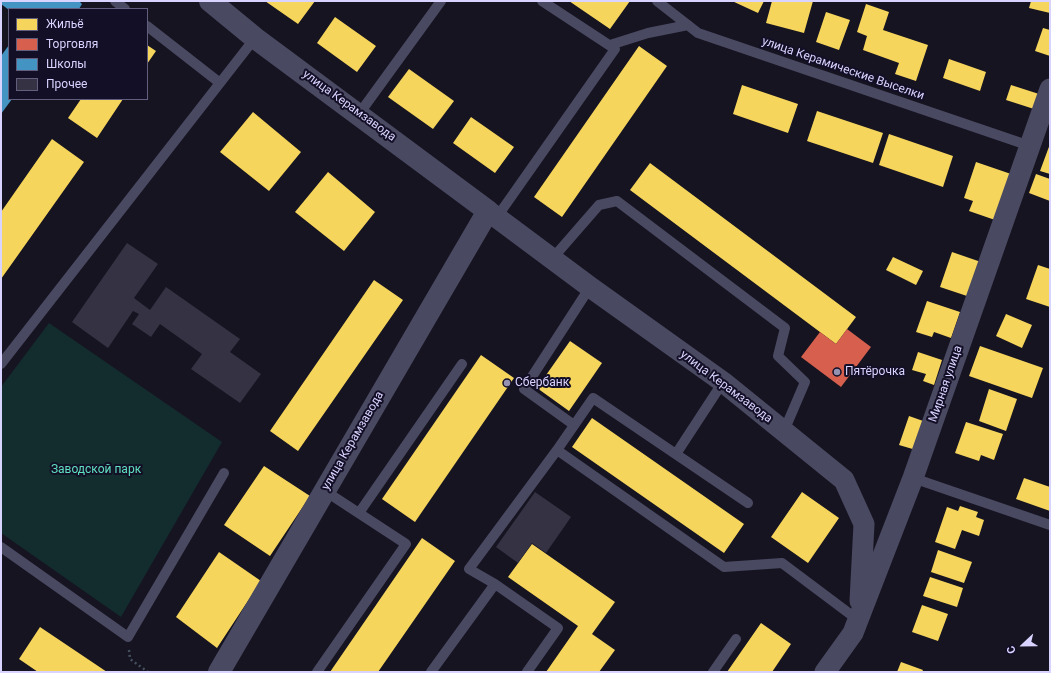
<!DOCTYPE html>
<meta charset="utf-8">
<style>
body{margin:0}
#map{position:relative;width:1051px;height:673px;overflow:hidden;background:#161421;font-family:Roboto,sans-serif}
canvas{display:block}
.frame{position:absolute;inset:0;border:2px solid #d9d4ff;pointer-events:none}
.legend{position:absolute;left:8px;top:8px;width:140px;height:92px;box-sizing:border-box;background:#130f26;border:1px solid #625e7d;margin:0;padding:5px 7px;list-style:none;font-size:12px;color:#d9d4ff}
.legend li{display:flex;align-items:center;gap:8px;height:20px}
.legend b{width:20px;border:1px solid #625e7d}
.north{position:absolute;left:1003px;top:625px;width:40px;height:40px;-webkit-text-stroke:3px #130f26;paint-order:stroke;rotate:248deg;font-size:11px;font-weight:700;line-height:16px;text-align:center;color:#d9d4ff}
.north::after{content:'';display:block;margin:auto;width:14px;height:18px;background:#d9d4ff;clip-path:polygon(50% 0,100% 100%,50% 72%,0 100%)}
</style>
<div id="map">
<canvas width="1051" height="673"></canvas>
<div class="frame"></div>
<ul class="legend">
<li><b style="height:11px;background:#f6d55c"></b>Жильё</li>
<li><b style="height:11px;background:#d6604d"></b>Торговля</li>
<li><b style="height:11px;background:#4393c3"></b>Школы</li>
<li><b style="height:11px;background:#343243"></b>Прочее</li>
</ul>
<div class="north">С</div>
</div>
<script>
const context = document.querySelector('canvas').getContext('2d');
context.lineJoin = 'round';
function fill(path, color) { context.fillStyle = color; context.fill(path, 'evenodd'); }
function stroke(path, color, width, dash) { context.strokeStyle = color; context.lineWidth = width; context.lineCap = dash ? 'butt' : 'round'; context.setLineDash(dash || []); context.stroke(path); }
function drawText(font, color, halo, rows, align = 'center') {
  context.font = font + ' Roboto,sans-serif'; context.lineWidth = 4; context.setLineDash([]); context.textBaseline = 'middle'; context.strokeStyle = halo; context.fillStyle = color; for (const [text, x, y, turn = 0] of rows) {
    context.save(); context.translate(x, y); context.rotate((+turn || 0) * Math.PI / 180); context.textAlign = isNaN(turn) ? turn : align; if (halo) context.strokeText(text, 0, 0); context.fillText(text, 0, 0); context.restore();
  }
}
fill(new Path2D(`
 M49,323L222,442L121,617L1,533V387Z`), '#132c2d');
fill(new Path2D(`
 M265,1H315L298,24Z
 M569,1H630L610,29Z
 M732,1H764L758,13Z
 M772,1H813L804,33L766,23Z
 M1031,1H1050V13L1029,8Z
 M866,4L889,12L883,30L928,45L916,81L895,74L899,63L863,50L867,36L857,32Z
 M826,12L850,20L839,50L816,42Z
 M335,17L376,46L357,72L317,43Z
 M1043,28L1050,30V56L1035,51Z
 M147,45L156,51L147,64Z
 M639,46L667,66L562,217L534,197Z
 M949,59L986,72L980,91L943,78Z
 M409,69L454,101L433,129L388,97Z
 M742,85L798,104L788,133L733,114Z
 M1011,85L1039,94L1034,109L1006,100Z
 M81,99H123L97,138L68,118Z
 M817,111L883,133L873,163L807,141Z
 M253,112L301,152L269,191L220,152Z
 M471,117L514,147L495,173L453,143Z
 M889,134L953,156L943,187L879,165Z
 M52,139L84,162L1,279V212Z
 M1050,144V174L1040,171Z
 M976,162L1011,174L995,220L969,211L973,201L964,198Z
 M650,163L856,317L836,344L630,190Z
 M328,172L375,212L344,251L295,212Z
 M1036,174L1050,179V201L1029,193Z
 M952,252L981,262L970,297L940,287Z
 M893,257L923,271L916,285L886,270Z
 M1038,265L1050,269V307L1026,299Z
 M374,280L403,300L298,451L270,431Z
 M927,301L960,312L951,338L934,332L932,337L916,332Z
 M1006,314L1032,325L1022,348L996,336Z
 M570,341L602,363L569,411L537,388Z
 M980,346L1043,368L1032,398L969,376Z
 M918,352L942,360L934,385L923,381L926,374L912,370Z
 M481,355L514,378L415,522L382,499Z
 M989,389L1017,399L1006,431L979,421Z
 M909,416L926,422L916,450L899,445Z
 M592,418L744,524L724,553L572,447Z
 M966,422L1003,434L994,460L981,455L979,461L955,453Z
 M264,466L310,496L270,556L224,525Z
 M1024,478L1050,487V511L1016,499Z
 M802,492L839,518L808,563L771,537Z
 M960,506L978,512L976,517L984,520L979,536L962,530L955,549L935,542L947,507L958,511Z
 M422,538L455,561L378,672H330Z
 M532,544L615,602L592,634L615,650L599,672H546L578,626L508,577Z
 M938,550L972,562L964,583L931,572Z
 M219,552L261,581L217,648L176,617Z
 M930,577L963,588L957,607L923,596Z
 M922,605L948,614L938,641L912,632Z
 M761,623L791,644L772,672H727Z
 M40,627L107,672H38L19,659Z
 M901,662L923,670L922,672H897Z`), '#f6d55c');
fill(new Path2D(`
 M847,329L871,347L841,387L801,357L820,332L836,344Z`), '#d6604d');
fill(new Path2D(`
 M1,1H79L82,4L79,9L9,10L1,4Z
 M9,45V99H12L1,114V56Z`), '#4393c3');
fill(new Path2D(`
 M127,243L158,264L134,298L150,310L166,287L240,339L230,352L261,374L240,403L191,369L202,354L160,324L151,337L132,324L139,314L133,311L108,348L72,322Z
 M535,492L571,517L546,553L532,543L518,563L496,547Z`), '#343243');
stroke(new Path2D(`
 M129,650L130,659L148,672`), '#44505f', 2.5, [2, 3]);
stroke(new Path2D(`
 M115,1L125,9
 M657,1L698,33L1030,146
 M147,26L220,83
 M610,45L648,33L688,25
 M359,114L441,1
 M497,217L615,49L542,1
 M552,259L599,205L617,201L785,328L778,356L805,382L784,431
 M1,364L255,38
 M574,425L524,389L590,287
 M676,454L723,382
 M913,478L1050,525
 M748,503L593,398L557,450L724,567L782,563L858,620
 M359,513L462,364
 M1,547L128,637L224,473
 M317,672L406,544L325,491
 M431,672L495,584
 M527,672L558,628L495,584L469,569L557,450
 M713,672L736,639`), '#4a4962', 10);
stroke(new Path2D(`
 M488,211L590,287L723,382L844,480L864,524L860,601
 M825,672L853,633L858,620L913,478L1050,89`), '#4a4962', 21);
stroke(new Path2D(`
 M210,1L255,38L488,211L219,672`), '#4a4962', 22);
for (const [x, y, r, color] of [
 [837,372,4,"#9591b1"],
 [507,383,4,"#9591b1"]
]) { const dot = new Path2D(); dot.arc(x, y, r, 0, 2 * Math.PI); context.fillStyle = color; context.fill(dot); stroke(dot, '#130f26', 1.5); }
drawText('12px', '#d9d4ff', '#130f26', [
 ["улица Керамические Выселки",843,69,19],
 ["улица Керамзавода",349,106,36],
 ["Мирная улица",946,384,-71],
 ["улица Керамзавода",726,387,37],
 ["улица Керамзавода",353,441,-60]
]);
drawText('12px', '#d9d4ff', '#130f26', [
 ["Пятёрочка",845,372],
 ["Сбербанк",515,383]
], 'left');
drawText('12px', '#5fe0c0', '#130f26', [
 ["Заводской парк",96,470]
]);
</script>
